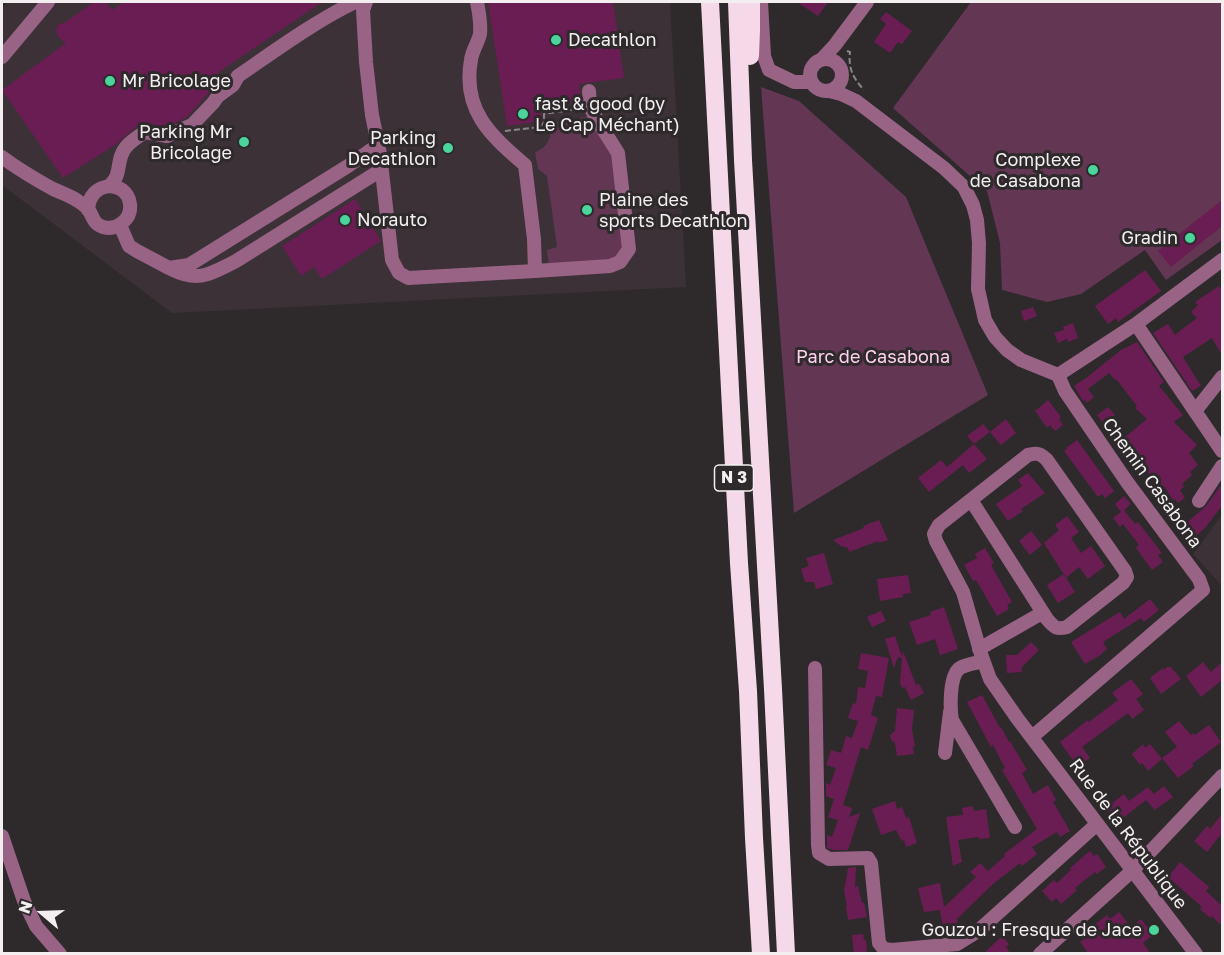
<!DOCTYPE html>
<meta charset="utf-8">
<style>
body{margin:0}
#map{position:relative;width:1224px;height:955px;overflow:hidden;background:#2e2a2c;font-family:"Golos Text",sans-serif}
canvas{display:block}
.frame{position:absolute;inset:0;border:3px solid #f3eff1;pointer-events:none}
.north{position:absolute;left:12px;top:883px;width:60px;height:60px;-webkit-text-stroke:4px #2e2a2c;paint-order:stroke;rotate:289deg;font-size:16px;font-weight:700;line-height:24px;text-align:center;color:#f3eff1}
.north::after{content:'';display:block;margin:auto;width:21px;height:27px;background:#f3eff1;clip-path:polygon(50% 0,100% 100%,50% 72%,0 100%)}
</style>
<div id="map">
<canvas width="1224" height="955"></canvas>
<div class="frame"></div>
<div class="north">N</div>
</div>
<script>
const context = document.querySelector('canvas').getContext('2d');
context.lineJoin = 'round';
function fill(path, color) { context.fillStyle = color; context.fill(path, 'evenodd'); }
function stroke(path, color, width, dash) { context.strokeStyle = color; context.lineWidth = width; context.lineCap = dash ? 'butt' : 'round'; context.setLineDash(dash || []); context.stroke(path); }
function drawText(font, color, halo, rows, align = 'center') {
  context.font = font + ' "Golos Text",sans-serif'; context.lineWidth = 6; context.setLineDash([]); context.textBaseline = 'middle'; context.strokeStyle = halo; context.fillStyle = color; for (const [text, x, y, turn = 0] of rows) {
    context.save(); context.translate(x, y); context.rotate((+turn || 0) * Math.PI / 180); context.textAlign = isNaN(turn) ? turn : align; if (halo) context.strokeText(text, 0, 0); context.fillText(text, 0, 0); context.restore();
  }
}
fill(new Path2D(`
 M8,2H670L686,287L172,313L2,185V9Z
 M1222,515V586L1193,554Z`), '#3b3137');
fill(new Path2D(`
 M971,2H1222V240L1166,280L1145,250L1081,294L1047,302L1002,290L1000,243L987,191L893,108Z
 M761,87L799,101L906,197L988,395L794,513Z
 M590,116L602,141L611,148L628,258L549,266L547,250L557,247L547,176L538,169L535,152C548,148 553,135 550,123Z`), '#633653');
fill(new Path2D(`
 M94,2H106L112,10L124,2H322L219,72L211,90L187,117L166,127L147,123L140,124L127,134L118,143L63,178L2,90L66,43L58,37L56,31L57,27L59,24L64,23Z
 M488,2H613L624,78L579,84L581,101L540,107L542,121L507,126Z
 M797,2H828L818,16Z
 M886,12L912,31L902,44L898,42L890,53L874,42L886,24L880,19Z
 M355,199L381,241L322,279L314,267L301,276L282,246Z
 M1222,200V226L1171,267L1158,251Z
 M1145,270L1161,291L1118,322L1116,318L1108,324L1095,306Z
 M1219,286L1222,291V355L1212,338L1183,357L1201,386L1192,391L1153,333L1168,324L1175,335L1181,330L1197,318L1191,312L1198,305L1195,302Z
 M1033,307L1037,316L1024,321L1021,311Z
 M1073,323L1078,338L1068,342L1067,339L1058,343L1054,333L1064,330L1063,327Z
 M1137,342L1164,382L1159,386L1183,415L1174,422L1197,445L1189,453L1198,465L1190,472L1192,475L1182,484L1184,487L1180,490L1185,498L1178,503L1175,499L1173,500L1164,486L1162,488L1159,484L1156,487L1141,460L1124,438L1147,419L1135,408L1137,406L1116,379L1115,380L1109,373L1088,389L1094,397L1087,403L1085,400L1083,401L1074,386L1086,378L1121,350Z
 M1048,400L1061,417L1059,419L1063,425L1055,431L1050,425L1047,428L1035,411Z
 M1108,407L1115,415L1104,424L1097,415Z
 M1006,419L1016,433L1001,445L990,432Z
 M983,424L990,432L974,444L987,459L969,473L963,465L929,492L918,478L941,460L947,467L974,444L967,436Z
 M1077,440L1114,491L1105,498L1102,494L1098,497L1064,451L1067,449L1066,448Z
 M1028,473L1045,493L1021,509L1023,511L1008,521L996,504L1022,486L1018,480Z
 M1222,484V506L1205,528L1192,539L1182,527L1206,506Z
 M1124,496L1131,504L1124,510L1135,524L1138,522L1162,553L1158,555L1163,562L1152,570L1136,548L1139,545L1123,524L1120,527L1113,518L1121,512L1115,504Z
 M1067,516L1079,532L1071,538L1081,553L1091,546L1105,566L1088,579L1079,567L1066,578L1044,543L1059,530L1055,525Z
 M879,520L888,540L879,543L878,541L849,552L848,548L841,546L833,540L864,528L863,526Z
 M1031,531L1042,545L1030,555L1019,541Z
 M985,548L994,563L991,565L1012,602L1007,605L1009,609L997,616L976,580L973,581L964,565L977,558L975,554Z
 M824,553L833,584L816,589L814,582H805L801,569L809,566L806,558Z
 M1064,574L1075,592L1058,603L1047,585Z
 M908,575L911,593L903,594V597L880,601L877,579Z
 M1150,599L1159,610L1144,622L1141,618L1103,642L1107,649L1102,653V654L1085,664L1071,642L1120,612L1124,619Z
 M944,607L958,649L940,655L935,639L917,645L909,622L931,615L930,612Z
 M881,611L886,621L872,627L867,617Z
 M895,636L902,657L903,651L916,685L919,684L924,693L911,700L905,687L902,688L900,682L902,658L898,657L894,668L885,639Z
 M1031,642L1039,650L1022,667V672L1007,673L1006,655H1017Z
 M861,653L889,658L882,697L876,696L873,707L871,715L878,718L868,750L861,747L843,805L852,808L849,817L860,813L848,850H833L827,848V835L832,837L838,820L828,817L834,799L826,796V783L830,785L836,768L826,765L831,750L841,753L846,736L852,738L858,721L848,718L853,703L856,704L858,687L865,688L868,671L858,669Z
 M1203,662L1211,672L1222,662V680L1201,697L1186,676Z
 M1167,667H1171L1181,679L1161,694L1150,678L1163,668L1164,670Z
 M1131,679L1143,694L1136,699L1144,710L1132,719L1128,713L1082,747L1090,758L1078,767L1060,742L1088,720L1089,722L1118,700L1112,693Z
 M982,695L1000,728L1001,727L1009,742L1010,741L1027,770L1022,773L1033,794L1048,785L1056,800L1053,802L1070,831L1060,837L1057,832L1032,847L1037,854L1022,866L1020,863L993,884L957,919L958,925L943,928L940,911L941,910L924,912L918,888L940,883L944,907L976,877L970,872L980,863L988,871L1005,856L1004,854L1037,829L1002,770L1005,768L993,745L991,747L967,702Z
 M897,708L914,710L912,730L915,746H913L914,754L897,756L895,743L891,740L890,735L895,731Z
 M1179,721L1191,735L1193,733L1195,735L1209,725L1221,742L1192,764L1194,766L1178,778L1162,758L1177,747L1165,732Z
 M1143,744L1145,748L1150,744L1162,759L1148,771L1142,763L1140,765L1132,754Z
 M1164,786L1173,797L1155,810L1146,800L1117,823L1106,808L1124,794L1129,801L1148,787L1154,794Z
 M895,801L897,809L902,807L906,818L909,817L917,843L906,847L904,840L902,841L896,830L881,835L872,809Z
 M973,806L974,811L986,809L990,838L979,839L978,837L958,840L962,862L953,866L946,817L963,815L962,808Z
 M1222,814V833L1207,852L1194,841L1207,826L1210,829Z
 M1090,851L1094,856L1097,854L1106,867L1097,874L1095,872L1075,888L1077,890L1061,904L1056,898L1052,902L1042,891L1054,880L1057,883L1071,870L1070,868Z
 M1180,862L1209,887L1206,891L1222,906V926L1212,916L1210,918L1200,909L1202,907L1168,877Z
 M856,867L855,887L858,886L862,903L864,902L867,917L848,920L846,906H847L844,891L848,868Z
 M1119,912L1131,927L1141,919L1153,935L1143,943L1151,954H1089L1080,942L1088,936L1085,932L1107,915L1110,919Z
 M863,934L864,940L866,939L867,954H854L852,935Z
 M1002,936L1009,944L1006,947L1011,954H983Z`), '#6a1d53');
stroke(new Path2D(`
 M847,51L850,52C848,68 853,78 864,90
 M505,131L540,127L544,122V114L578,109`), '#8a8688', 2, [6, 3]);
stroke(new Path2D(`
 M366,2L363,10L366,62L372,115L380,154L392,260L399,273L408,278L535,271L534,239L525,165C490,135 462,110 471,60C472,51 478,43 480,34C481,24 479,12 477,2
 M761,2L764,56L769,70L794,82H811
 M2,57L48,2
 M810 75a16 16 0 1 1 32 0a16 16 0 1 1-32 0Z
 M822,59L835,45L867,2
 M829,91L841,94L856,101L944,168L964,187L973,205L977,220L979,243L978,289L985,320L995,337L1007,350L1021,360L1058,375
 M2,157C18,169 35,179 53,189C62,193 71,196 78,201C81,203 87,207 89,210C93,218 94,224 103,227C117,231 132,219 130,204C127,179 89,180 88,210
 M109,186C123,175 115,160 126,147C131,141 139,136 145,132L167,136L192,125L213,103L218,96L233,85L238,76C276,50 314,22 355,2
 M120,225L129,246L137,251L169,268L189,265L348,166L378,145
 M171,269C199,283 210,274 236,261L381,170
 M535,271L610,266L620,262L629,249L618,153L599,123L590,107L589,91
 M1136,324L1222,451
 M1058,375L1136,324L1222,260
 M1196,410L1222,377
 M971,500L1047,619C1054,627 1056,630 1067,627L1123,583L1127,577L1125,571L1047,460C1041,454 1037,452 1028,455L939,525L934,534L936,541L963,592L981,654L990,679L1017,718L1196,954
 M1199,501L1222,466
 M979,649L1042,613
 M983,661C977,663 966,664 960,668C949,675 950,709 952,720L1015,827
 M815,668L818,845L819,853L829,859L868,858L871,863L879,943L884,949L892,950L957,944L978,931L1097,824
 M1032,737L1203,590L1199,579L1127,482L1065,391L1058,375
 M945,753L950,712
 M2,836L24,901L36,926L60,954
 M1040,954L1133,870L1222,776`), '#996385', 14);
stroke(new Path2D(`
 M710,2L739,563L748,691L754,838L761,954
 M737,2L743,160L773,689L786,954
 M750,56L751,30V2`), '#f5d9e9', 18);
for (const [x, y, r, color] of [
 [556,40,6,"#4bd49b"],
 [110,81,6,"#4bd49b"],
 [523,114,6,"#4bd49b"],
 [244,142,6,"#4bd49b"],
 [448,148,6,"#4bd49b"],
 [1093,170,6,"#4bd49b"],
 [587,210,6,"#4bd49b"],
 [345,220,6,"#4bd49b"],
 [1190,238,6,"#4bd49b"],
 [1154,930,6,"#4bd49b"]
]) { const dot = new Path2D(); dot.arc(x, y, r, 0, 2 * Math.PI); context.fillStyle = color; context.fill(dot); stroke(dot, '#2e2a2c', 2); }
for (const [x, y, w] of [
 [734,478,39]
]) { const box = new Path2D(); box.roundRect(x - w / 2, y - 13, w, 26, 4.5); context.fillStyle = '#2e2a2c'; context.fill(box); stroke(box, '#f3eff1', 1.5); }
drawText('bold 16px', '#f3eff1', null, [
 ["N 3",734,478]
]);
drawText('18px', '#f3eff1', '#2e2a2c', [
 ["Decathlon",568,40],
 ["Mr Bricolage",122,81],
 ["fast & good (by",535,104],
 ["Le Cap Méchant)",535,125],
 ["Parking Mr",232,132,"right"],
 ["Bricolage",232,153,"right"],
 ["Parking",436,138,"right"],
 ["Decathlon",436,159,"right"],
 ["Complexe",1081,160,"right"],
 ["de Casabona",1081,181,"right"],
 ["Plaine des",599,200],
 ["sports Decathlon",599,221],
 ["Norauto",357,220],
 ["Gradin",1178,238,"right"],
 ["Gouzou : Fresque de Jace",1142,930,"right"]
], 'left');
drawText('18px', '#ffd1ec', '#2e2a2c', [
 ["Parc de Casabona",873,357]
]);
drawText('18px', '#f3eff1', '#2e2a2c', [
 ["Chemin Casabona",1152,483,54],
 ["Rue de la République",1128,834,53]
]);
</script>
